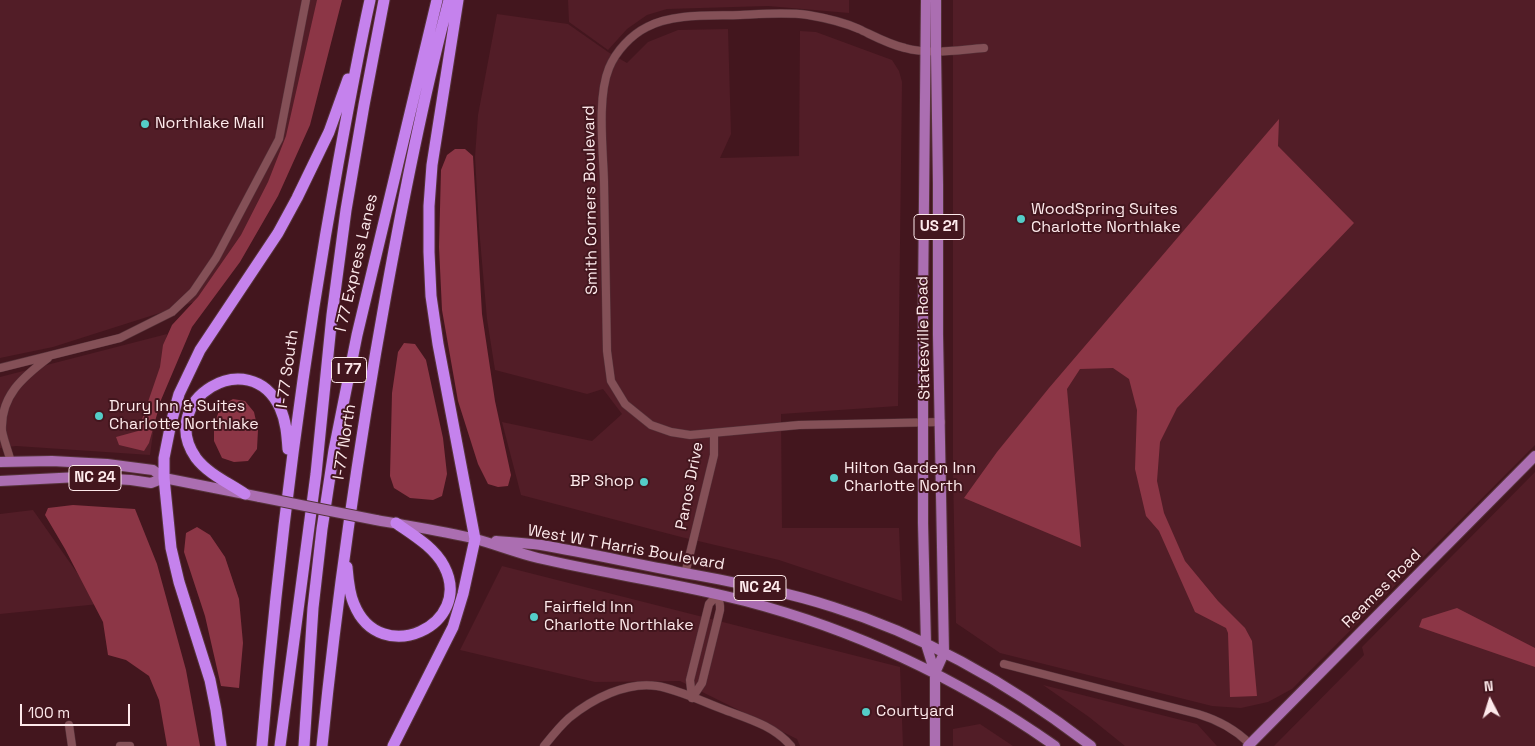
<!DOCTYPE html>
<style>
body{margin:0}
#map{position:relative;width:1535px;height:746px;overflow:hidden;background:#43161e;font-family:"Space Grotesk",sans-serif}
canvas{display:block}
.north{position:absolute;left:1465px;top:676px;width:50px;height:50px;-webkit-text-stroke:4px #43161e;paint-order:stroke;rotate:355deg;font-size:14px;font-weight:700;line-height:20px;text-align:center;color:#fde9eb}
.north::after{content:'';display:block;margin:auto;width:18px;height:22px;background:#fde9eb;clip-path:polygon(50% 0,100% 100%,50% 72%,0 100%)}
.scale{position:absolute;left:20px;top:704px;width:110px;height:22px;box-sizing:border-box;border:2px solid #fde9eb;border-top:0;padding-left:6px;font-size:15px;line-height:18px;white-space:nowrap;color:#fde9eb;-webkit-text-stroke:4px #43161e;paint-order:stroke}
</style>
<div id="map">
<canvas width="1535" height="746"></canvas>
<div class="north">N</div>
<div class="scale">100 m</div>
</div>
<script>
const context = document.querySelector('canvas').getContext('2d');
context.lineJoin = 'round';
function fill(path, color) { context.fillStyle = color; context.fill(path, 'evenodd'); }
function stroke(path, color, width, dash) { context.strokeStyle = color; context.lineWidth = width; context.lineCap = dash ? 'butt' : 'round'; context.setLineDash(dash || []); context.stroke(path); }
function drawText(font, color, halo, rows, align = 'center') {
  context.font = font + ' "Space Grotesk",sans-serif'; context.lineWidth = 4; context.setLineDash([]); context.textBaseline = 'middle'; context.strokeStyle = halo; context.fillStyle = color; for (const [text, x, y, turn = 0] of rows) {
    context.save(); context.translate(x, y); context.rotate((+turn || 0) * Math.PI / 180); context.textAlign = isNaN(turn) ? turn : align; if (halo) context.strokeText(text, 0, 0); context.fillText(text, 0, 0); context.restore();
  }
}
fill(new Path2D(`
 M0,0H322L290,144L210,297L53,347L0,358Z
 M568,0H849V13L768,6L667,9L647,15L627,29L608,50L569,22Z
 M953,0H1535V445L1292,689L1268,702L1241,708L1212,706L1000,653L956,623L953,473Z
 M497,14L568,24L608,52L627,63L648,42L678,30L728,29L731,134L720,158L799,156L800,31L816,32L892,60L899,71L902,82L898,406L781,414L782,528H899L902,601L779,560L681,537L521,495L502,422L592,441L622,414L603,389L587,394L495,370L487,319L479,228L475,157L478,115Z
 M167,334L150,455L16,446L0,448V377Z
 M1535,472V746H1274L1364,655L1362,647Z
 M33,510L99,604L0,614V514Z
 M502,566L900,667L903,746H800L797,739L680,681L595,682L460,650Z
 M1043,685L1197,724L1217,746H1125L1089,717Z
 M980,724L1013,746H953V729Z`), '#521d27');
fill(new Path2D(`
 M317,0H342L310,125L278,196L240,262L192,327L161,400L149,443L144,451L119,445L116,437L138,431L160,367L163,345L172,325L198,297L241,235L268,182L286,136Z
 M1279,119L1278,146L1354,223L1177,408L1160,442L1157,481L1164,513L1185,561L1218,601L1245,628L1252,641L1257,696L1230,697L1228,633L1226,628L1195,612L1159,531L1146,516L1135,469L1137,410L1129,379L1113,368L1080,369L1067,389L1081,547L964,498L997,452L1049,388Z
 M455,149H465L473,156L482,314L495,401L511,475L508,486L498,487L488,484L478,464L458,401L442,310L439,247L441,170L447,155Z
 M404,343L415,344L426,360L443,438L447,474L442,496L433,500L410,498L394,488L390,476L392,393L398,352Z
 M233,399L245,401L254,412L258,430L257,449L248,461L234,462L222,458L214,441V424L221,406Z
 M73,505L135,509L157,564L186,670L200,746H167L159,700L149,676L126,660L108,655L103,622L65,549L45,515L48,508Z
 M197,527L210,535L225,557L239,599L243,643L239,688L221,686L205,616L184,552L186,533Z
 M1457,608L1535,648V667L1419,627L1422,619Z`), '#8c3646');
const minor = new Path2D(`
 M0,368L120,338L172,312L193,292L216,258L279,139L306,0
 M941,422L799,425L690,435L671,432L651,425L625,404L611,381L607,351C606,294 605,238 604,181C603,149 597,97 609,68C616,51 631,35 647,27C673,13 712,16 740,15C762,14 786,12 808,15C826,18 843,22 859,29C874,36 888,44 905,48C930,55 957,50 984,48
 M11,462C8,451 4,441 2,431C0,396 23,377 48,358
 M685,574L714,455V433
 M1004,664L1198,714C1218,720 1235,729 1250,744
 M692,698L690,680L709,604L718,594
 M692,698L702,683L720,610V606L718,594
 M69,725L72,746
 M120,746H130
 M544,746C552,736 560,726 569,718C592,699 627,681 657,686C680,690 703,702 725,710C749,719 774,726 791,746`);
const major = new Path2D(`
 M926,0L923,301V523L926,644L935,673V746
 M0,462L52,461L107,464L153,470L164,478L260,497
 M0,481L79,477L131,480L151,483L164,478
 M376,520C409,526 444,531 476,539C497,545 517,553 538,558C606,574 677,583 745,601C856,630 961,680 1055,746
 M496,541C511,542 527,543 541,545C582,552 623,561 664,569C720,580 778,589 833,607C926,636 1014,687 1091,746
 M935,673L944,653L938,335V184L936,52V0
 M1248,746L1535,456`);
const highway = new Path2D(`
 M245,494C229,483 208,474 196,458C155,400 250,343 280,408C286,421 287,435 288,449
 M347,567C348,579 349,593 354,604C380,669 475,625 444,566C434,547 413,535 396,523
 M221,746L216,710L210,680L179,582L171,548L164,478V458L171,423L179,394L200,350L278,233L297,198L329,132L348,79
 M262,746C278,551 303,357 338,164C348,109 358,54 370,0
 M280,746L316,474L332,315L346,210L364,105L384,0
 M304,746L313,608L322,529L334,450L357,335L437,0
 M322,746C337,595 359,444 386,294C404,195 423,97 449,0
 M393,746L453,627L463,594L475,539L438,344L431,296L429,252V206L432,165L458,0`);
stroke(minor, '#56333a', 9);
stroke(major, '#56333a', 12);
stroke(highway, '#56333a', 13);
stroke(minor, '#845057', 8);
stroke(major, '#ab6eb1', 10);
stroke(highway, '#c582ed', 11);
const majorBridge = new Path2D(`
 M260,497L376,520`);
stroke(majorBridge, '#56333a', 12, []);
stroke(majorBridge, '#ab6eb1', 10);
for (const [x, y, r, color] of [
 [145,124,5,"#54cdc8"],
 [1021,219,5,"#54cdc8"],
 [99,416,5,"#54cdc8"],
 [834,478,5,"#54cdc8"],
 [644,482,5,"#54cdc8"],
 [534,617,5,"#54cdc8"],
 [866,712,5,"#54cdc8"]
]) { const dot = new Path2D(); dot.arc(x, y, r, 0, 2 * Math.PI); context.fillStyle = color; context.fill(dot); stroke(dot, '#43161e', 2); }
for (const [x, y, w] of [
 [939,227,50],
 [349,370,35],
 [95,478,52],
 [760,588,52]
]) { const box = new Path2D(); box.roundRect(x - w / 2, y - 12.5, w, 25, 4); context.fillStyle = '#43161e'; context.fill(box); stroke(box, '#fde9eb', 1); }
drawText('bold 15px', '#fde9eb', null, [
 ["US 21",939,227],
 ["I 77",349,370],
 ["NC 24",95,478],
 ["NC 24",760,588]
]);
drawText('16px', '#fde9eb', '#43161e', [
 ["Northlake Mall",155,124],
 ["WoodSpring Suites",1031,210],
 ["Charlotte Northlake",1031,228],
 ["Drury Inn & Suites",109,407],
 ["Charlotte Northlake",109,425],
 ["Hilton Garden Inn",844,469],
 ["Charlotte North",844,487],
 ["BP Shop",634,482,"right"],
 ["Fairfield Inn",544,608],
 ["Charlotte Northlake",544,626],
 ["Courtyard",876,712]
], 'left');
drawText('16px', '#fde9eb', '#43161e', [
 ["Smith Corners Boulevard",591,200,-91],
 ["I 77 Express Lanes",357,263,-77],
 ["Statesville Road",924,338,-91],
 ["I-77 South",288,369,-82],
 ["I-77 North",345,442,-81],
 ["Panos Drive",690,486,-79],
 ["West W T Harris Boulevard",626,548,10],
 ["Reames Road",1382,589,-45]
]);
</script>
